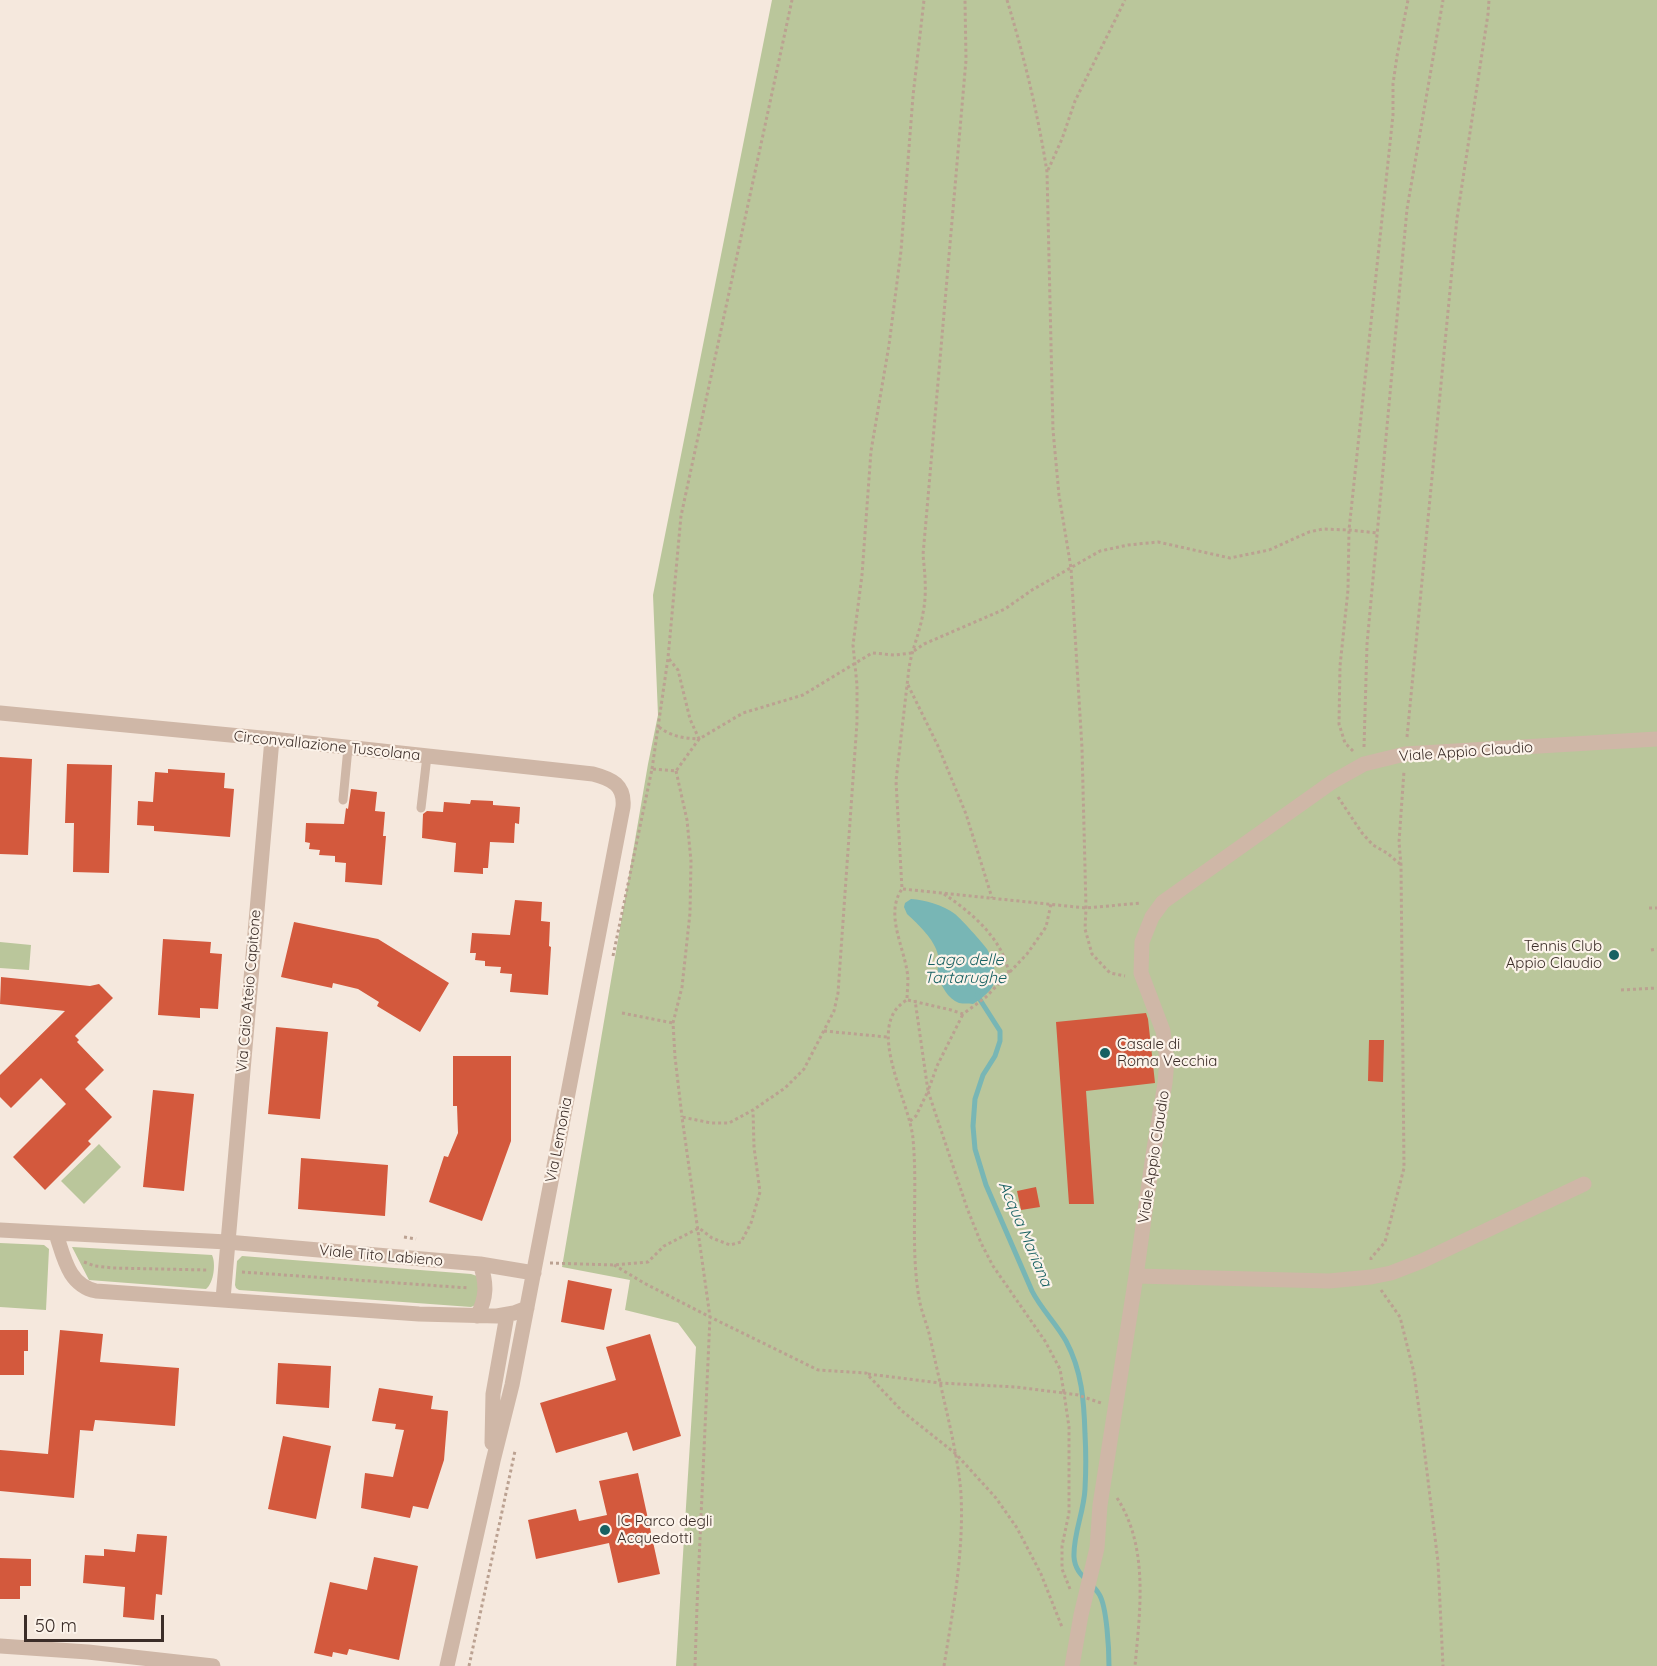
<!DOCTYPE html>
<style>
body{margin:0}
#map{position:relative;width:1657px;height:1666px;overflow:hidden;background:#f5e8dd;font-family:Quicksand,sans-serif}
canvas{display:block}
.scale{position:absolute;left:24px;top:1615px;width:140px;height:27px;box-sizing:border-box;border:3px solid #3b2d28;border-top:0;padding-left:8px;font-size:18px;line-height:21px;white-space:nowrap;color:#3b2d28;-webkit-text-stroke:4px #fcf3ea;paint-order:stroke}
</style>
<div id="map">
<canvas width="1657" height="1666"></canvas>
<div class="scale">50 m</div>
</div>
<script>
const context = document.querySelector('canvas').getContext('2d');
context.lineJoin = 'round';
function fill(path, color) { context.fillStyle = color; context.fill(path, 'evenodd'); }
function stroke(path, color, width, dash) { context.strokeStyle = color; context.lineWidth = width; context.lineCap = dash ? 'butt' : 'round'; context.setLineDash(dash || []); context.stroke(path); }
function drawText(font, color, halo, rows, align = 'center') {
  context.font = font + ' Quicksand,sans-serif'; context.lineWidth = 4.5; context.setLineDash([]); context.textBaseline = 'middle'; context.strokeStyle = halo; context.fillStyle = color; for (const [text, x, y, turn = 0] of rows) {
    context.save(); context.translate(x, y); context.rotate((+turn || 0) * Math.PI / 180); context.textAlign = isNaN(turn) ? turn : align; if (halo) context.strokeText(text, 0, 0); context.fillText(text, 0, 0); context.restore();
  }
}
fill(new Path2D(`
 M772,0H1657V1666H676L696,1347L678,1323L625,1310L630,1280L562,1267L648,764L658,715L653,595Z
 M0,942L31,945L29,970L0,968Z
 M99,1144L121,1167L84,1204L61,1181Z
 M0,1243L44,1245L49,1249L46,1310L0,1307Z
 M72,1247L212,1255C216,1263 214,1283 206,1289L89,1280Z
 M242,1256L471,1274L477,1276L480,1280L476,1305L471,1307L239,1290L236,1288L235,1285L237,1261Z`), '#bac69b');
fill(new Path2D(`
 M911,899C925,900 943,905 955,914C962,920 982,942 987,949C991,956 997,973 995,981C993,990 981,999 973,1004C968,1003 964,1004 959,1003C948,999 940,985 938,973C937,967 939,961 938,955C935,940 918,924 907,914L904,907L905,903Z`), '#78b6b5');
stroke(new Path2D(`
 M977,995L1000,1031V1041L995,1056L983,1075L975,1099L973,1126L975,1149L986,1185L1032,1291C1041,1309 1056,1323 1066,1341C1082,1371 1084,1401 1085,1434C1086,1452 1086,1471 1085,1489C1084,1512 1073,1534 1074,1557C1075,1575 1090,1580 1099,1594C1107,1606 1109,1651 1109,1666`), '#78b6b5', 5);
fill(new Path2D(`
 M0,757L32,759L28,855L0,854Z
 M67,764L112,765L109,873L73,872L74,823H65Z
 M168,769L225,773L224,788L234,789L230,837L154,831V826L137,825L138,801L153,802L155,772L168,773Z
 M351,789L377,792L375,811L385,812L383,836H386L382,885L345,882L346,863L335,862V856L319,855L320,850L309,849L310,843L305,842L306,823L344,824L346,808L348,809Z
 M471,800L493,801V805L520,807L519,824L515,823L514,843L490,842L488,868H483V874L454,872L456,843L422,838L423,814L427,811L443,812L444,802L470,804Z
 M515,900L542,902L541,921L550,922L549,946L551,947L548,995L510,992L512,974L500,973L501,967L485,966V961L475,960L476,953H470L472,933L510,935Z
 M294,922L378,939L449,983L420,1032L377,1006L379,1002L358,989L333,983L332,988L281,977Z
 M163,939L211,942L210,953L222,954L218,1009L200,1008V1018L158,1015Z
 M1,977L90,986L99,984L113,998L75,1036L79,1040L77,1042L104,1070L85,1089L112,1117L88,1141L91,1144L45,1190L13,1157L66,1104L41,1078L11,1108L0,1097V1075L65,1011L0,1004Z
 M1146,1013L1148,1019L1155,1083L1086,1091L1094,1204H1069L1056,1022Z
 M276,1027L328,1032L320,1119L268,1114Z
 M1369,1040H1384L1383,1082L1368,1081Z
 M453,1056H511V1141L482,1221L429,1202L444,1156L448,1157L458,1133L457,1106H453Z
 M153,1090L194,1094L184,1191L143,1187Z
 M301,1158L388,1165L385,1216L298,1209Z
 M1036,1187L1040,1207L1021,1210L1017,1191Z
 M568,1280L612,1289L604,1330L561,1322Z
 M0,1330H28V1351H24V1375H0Z
 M60,1330L103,1334L100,1362L179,1368L175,1426L95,1420L93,1431L80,1430L74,1498L0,1491V1450L48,1454Z
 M650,1334L681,1436L633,1451L627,1432L556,1453L540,1403L616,1380L606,1347Z
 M278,1363L331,1366L329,1408L276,1404Z
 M379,1388L433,1396L431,1409L448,1411L444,1460L428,1509L413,1506L410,1518L361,1508L365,1473L393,1477L404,1430L395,1429L396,1424L372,1421Z
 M283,1436L331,1446L316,1519L268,1509Z
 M638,1473L660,1574L618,1583L609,1543L536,1559L528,1520L576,1509L579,1521L607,1515L599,1481Z
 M137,1534L167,1536L162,1595L156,1594L154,1620L123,1617L125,1587L83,1583L85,1555L104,1556V1549L135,1552Z
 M374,1557L418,1566L399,1660L349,1649L347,1655L333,1652L332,1657L314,1653L330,1582L367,1590Z
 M0,1558L31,1559V1586H20V1599H0Z`), '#d3593d');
stroke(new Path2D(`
 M1007,0C1024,56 1038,114 1047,172L1053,430L1059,495L1071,568L1082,748L1086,908L1085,929L1092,954L1110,973L1125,976
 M1048,170L1062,139L1075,101L1125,0
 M908,685L938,746L966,814L992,898
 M659,727C672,737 684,738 699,739L690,719L678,670L669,659
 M1407,737L1457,218L1488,14L1489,0
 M1364,747L1367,644L1407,209L1443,0
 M1353,751L1345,743L1339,724L1340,666L1348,590L1349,530L1393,115V84L1397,56L1408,0
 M652,769L668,658L681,516L792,0
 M676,771L687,820L691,861L690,913L682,987L673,1023L675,1057L682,1117
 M1338,797L1362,833L1373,845L1387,853L1400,864
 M903,889L1086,908L1141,903
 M944,894C972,913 1003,939 1009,974
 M1649,908H1657
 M1651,950L1657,949
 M613,956L652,769L676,771L699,739L743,713L803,695L872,653L895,655L911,653L924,644L1005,609L1032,590L1100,551L1128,545L1158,542L1230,558L1269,550L1309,532L1323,529L1349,530L1378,533
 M1621,990L1657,988
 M908,1000L951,1010L963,1014L986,997L1027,954L1046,927L1051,904
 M622,1013L673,1023
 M824,1031L887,1037
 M910,1121L916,1116L928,1091L915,1000
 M404,1237L416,1239
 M1371,1260V1258L1385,1242L1404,1168L1401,865L1399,842L1404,771
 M84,1262L95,1266L113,1268L209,1270
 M550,1263L614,1265L648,1262L664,1246L699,1228L712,1238L730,1245L741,1242L751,1223L760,1192L754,1147L753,1110
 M614,1265L644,1283L710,1317L818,1370L866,1373L902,1411L956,1454L996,1498L1017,1528L1041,1574L1062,1627
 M242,1272L469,1288
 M1381,1290L1400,1317L1414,1373L1422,1431L1438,1562L1443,1666
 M868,1374L940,1383L1016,1387L1064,1393L1060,1369L1045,1341L993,1266L981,1243L967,1208L928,1091L937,1066L963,1014
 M1117,1498C1149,1547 1140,1611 1135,1666
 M1070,1589L1062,1569V1546L1069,1513V1427L1064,1393L1078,1395L1101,1403
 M469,1666L515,1451
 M695,1666L697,1606L710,1317L682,1117L711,1123H729L753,1110L785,1088L804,1069L834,1011L838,993L857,722V685L853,645L862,575L871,451L889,345L901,251L913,96L924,0
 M944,1666C953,1609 964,1552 961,1494C959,1467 953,1440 947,1413C941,1387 935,1360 929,1333C926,1322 921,1310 919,1298C910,1245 918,1192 913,1139C910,1101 863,1025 907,1000C907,990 909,980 907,971C903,945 885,913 902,889L896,781L909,668C912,649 920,632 923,613C927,594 925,574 923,555L966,60L965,0`), '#bba191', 3, [3, 3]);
stroke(new Path2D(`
 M343,800L348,748
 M421,808L427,756`), '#cfb7a7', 9);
stroke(new Path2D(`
 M0,713L272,739L593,774C612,779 625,785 623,807L512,1385L493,1461L447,1666
 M0,1230L227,1242L480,1264L534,1273
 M56,1234C64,1257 68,1285 96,1291L419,1314L497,1316L514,1313L527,1308
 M1136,1276L1329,1281L1371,1277L1391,1273L1422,1261L1584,1184
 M223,1299L272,739
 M477,1316C487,1298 487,1283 480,1264
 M492,1443L493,1394L507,1315
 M0,1646L88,1652L213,1666
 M1072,1666L1081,1615L1097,1548L1100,1505L1136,1276L1153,1155L1165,1083L1167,1060L1163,1031L1141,973L1142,942L1152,917L1163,902L1332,782L1364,764L1405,754L1657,739`), '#cfb7a7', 15);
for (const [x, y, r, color] of [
 [1614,955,6,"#186162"],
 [1105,1053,6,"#186162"],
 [605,1530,6,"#186162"]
]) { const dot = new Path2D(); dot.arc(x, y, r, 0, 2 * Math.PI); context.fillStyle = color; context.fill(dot); stroke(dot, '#fcf3ea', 2); }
drawText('15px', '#3b2d28', '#fcf3ea', [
 ["Circonvallazione Tuscolana",327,746,6],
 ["Viale Appio Claudio",1466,752,-4],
 ["Via Caio Ateio Capitone",249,991,-85],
 ["Via Lemonia",559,1140,-79],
 ["Viale Appio Claudio",1154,1157,-81],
 ["Viale Tito Labieno",381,1256,5]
]);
drawText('15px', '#3b2d28', '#fcf3ea', [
 ["Tennis Club",1602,946,"right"],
 ["Appio Claudio",1602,963,"right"],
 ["Casale di",1117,1044],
 ["Roma Vecchia",1117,1061],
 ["IC Parco degli",617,1521],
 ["Acquedotti",617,1538]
], 'left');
drawText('italic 16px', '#186162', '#fcf3ea', [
 ["Lago delle",965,960],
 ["Tartarughe",965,978],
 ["Acqua Mariana",1025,1234,67]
]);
</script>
